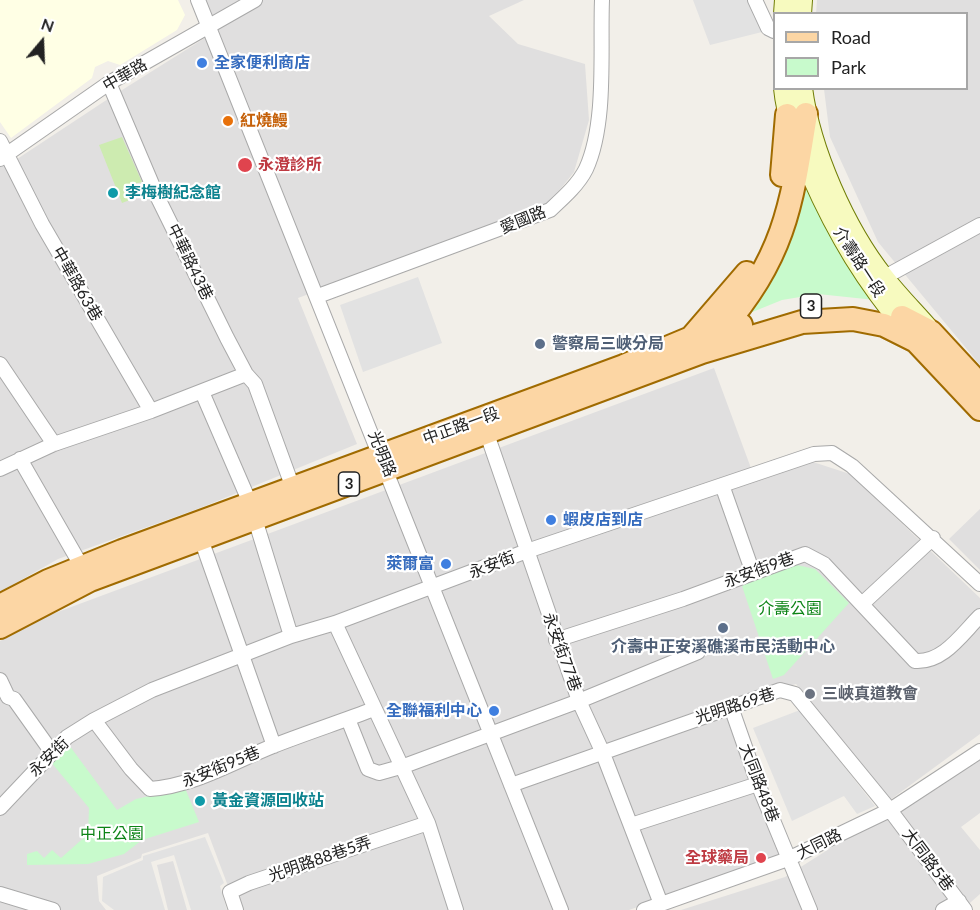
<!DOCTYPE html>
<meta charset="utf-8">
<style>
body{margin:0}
#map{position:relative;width:980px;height:910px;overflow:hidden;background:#f2efe9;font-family:Lato,sans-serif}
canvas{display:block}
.legend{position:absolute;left:773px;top:12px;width:195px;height:78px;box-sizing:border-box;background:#fff;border:2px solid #a7a7a7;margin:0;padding:8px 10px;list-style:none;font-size:18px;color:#222}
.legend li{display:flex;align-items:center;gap:12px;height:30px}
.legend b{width:30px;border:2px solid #a7a7a7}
.north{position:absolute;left:12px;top:12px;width:60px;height:60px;-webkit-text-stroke:4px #fff;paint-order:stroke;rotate:19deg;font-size:16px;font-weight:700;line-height:24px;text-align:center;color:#222}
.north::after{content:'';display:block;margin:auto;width:21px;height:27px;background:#222;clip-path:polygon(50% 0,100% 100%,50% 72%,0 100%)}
</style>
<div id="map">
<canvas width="980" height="910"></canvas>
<ul class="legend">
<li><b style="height:8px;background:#fcd6a4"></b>Road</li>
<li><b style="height:16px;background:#c8facc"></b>Park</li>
</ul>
<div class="north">N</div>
</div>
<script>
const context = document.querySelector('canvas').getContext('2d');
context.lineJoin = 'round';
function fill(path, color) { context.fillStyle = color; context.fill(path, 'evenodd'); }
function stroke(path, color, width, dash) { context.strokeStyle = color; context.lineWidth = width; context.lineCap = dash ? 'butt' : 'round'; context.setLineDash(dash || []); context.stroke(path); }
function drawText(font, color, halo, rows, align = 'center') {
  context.font = font + ' Lato,"Noto Sans TC",sans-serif'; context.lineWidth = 4.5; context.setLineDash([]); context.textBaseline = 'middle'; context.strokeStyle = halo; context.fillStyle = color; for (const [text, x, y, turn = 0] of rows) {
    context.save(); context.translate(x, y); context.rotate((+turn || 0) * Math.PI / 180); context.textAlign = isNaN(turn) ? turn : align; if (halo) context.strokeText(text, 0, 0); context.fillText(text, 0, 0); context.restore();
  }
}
fill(new Path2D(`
 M205,0H524L489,16L518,44L585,64L589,120L574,172L547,206L298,298L357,444L200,508L58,559L0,592V155L8,165L111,97L216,31Z
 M817,0H980V365L878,242L830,137L824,89L966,88V14H816Z
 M714,368L755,479L813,462L850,474L980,598V734L890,800L796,684L729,704L781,857L629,910H237L208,833L142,854L141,858L97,876L99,901L106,910H0V641L47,616Z
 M980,509V570L949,539Z
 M980,753V813L961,827L980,850V894L962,910H681L785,877Z
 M173,861L187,910H168L157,865Z`), '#e0dfdf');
fill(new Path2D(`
 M0,0H178L185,15L177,30L120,65L108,61L95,67L92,78L11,138L0,122Z`), '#ffffe5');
fill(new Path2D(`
 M122,137L142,182L130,185L135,198L122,203L99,145Z`), '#cdebb0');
fill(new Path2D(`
 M805,178L875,300L818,294L782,300L740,317L780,267L794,230Z
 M792,564L815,569L849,603L784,675L773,679L742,586Z
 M69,745L117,810L136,799L185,788L199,822L142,840L124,854L88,864L27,865V854L37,851L44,858L52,850L61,858L88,834L89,808L50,761Z`), '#c8facc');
fill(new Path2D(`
 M693,0H748L762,32L710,45Z
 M418,277L442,343L363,372L340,305Z
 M800,710L875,806L857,814L844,796L792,821L753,728Z
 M205,837L224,883L220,886L227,910H191L174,855L151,862L165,910H114L102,901L103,877L143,860V856Z`), '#e2e2e2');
const minor = new Path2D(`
 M198,0L561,910
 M755,0L768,28L774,31
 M109,83L157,196L227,338L246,374L255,384L293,488
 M0,141L42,224L151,411
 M0,159L109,83L255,0
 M883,278L980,225
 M318,296L550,210C563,198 578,185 586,169C607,123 600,50 602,0
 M0,364L54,444
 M202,392L250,503
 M487,434L579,701L602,751L661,904
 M20,459L82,567
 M0,469L54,444L151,411L246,374
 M722,485L753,573
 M255,519L291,636
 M201,539L274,746
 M862,604L933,538
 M335,623L428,823L456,910
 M556,640L683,599L805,554L824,564L915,661C943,663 961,635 980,616
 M0,680L8,697L14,699L51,751
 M731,707L758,784L810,910
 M348,719L368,769L379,773L404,766L579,701L698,652
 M94,720L131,769L150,789C194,786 233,762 273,746C306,733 340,722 374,709
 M511,785L780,690L795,694L890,810L965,910
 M0,808L67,737L94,720L152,690L291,636L335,623L527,551L814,454L832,453L852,466L980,584
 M631,825L758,784
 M0,894L53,910
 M236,910L230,892L249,883L428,823
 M644,910L788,859L890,810L980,751
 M943,910L959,901`);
const secondary = new Path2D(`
 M784,14L785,0
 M801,14L802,0
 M784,88C787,120 799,146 812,176C838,235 866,281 908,331
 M802,88C810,150 845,229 884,278C897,295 913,311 927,327`);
const primary = new Path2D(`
 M782,175L787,115
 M902,317L931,332L980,385
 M719,333C784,257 791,210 806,114
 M691,338L747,273
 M0,606L48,581L122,551L624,366L691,338L741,325
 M0,627L90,580L702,352L802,322L853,319L884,325L916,341L980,409`);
stroke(minor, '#a9a9a9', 16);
stroke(secondary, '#707d05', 22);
stroke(primary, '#a06b00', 26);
stroke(minor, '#fff', 14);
stroke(secondary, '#f7fabf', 20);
stroke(primary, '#fcd6a4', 22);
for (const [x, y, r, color] of [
 [202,63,6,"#3f7fe0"],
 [228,121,6,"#e8710a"],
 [245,165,8,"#e0444e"],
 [113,193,6,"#0f9aa8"],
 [540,344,6,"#5c6f8a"],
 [551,520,6,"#3f7fe0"],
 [446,564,6,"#3f7fe0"],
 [723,628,6,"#5c6f8a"],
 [810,694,6,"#6b7280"],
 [494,711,6,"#3f7fe0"],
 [200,801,6,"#0f9aa8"],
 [761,858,6,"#e0444e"]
]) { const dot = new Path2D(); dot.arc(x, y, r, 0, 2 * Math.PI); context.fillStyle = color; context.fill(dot); stroke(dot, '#fff', 2); }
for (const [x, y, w] of [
 [811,306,21],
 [349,484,21]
]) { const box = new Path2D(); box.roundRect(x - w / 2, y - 12, w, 24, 4.5); context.fillStyle = '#fff'; context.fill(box); stroke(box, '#222', 1.5); }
drawText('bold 15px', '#222', null, [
 ["3",811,306],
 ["3",349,484]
]);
drawText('bold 16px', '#366cbe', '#fff', [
 ["全家便利商店",214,63],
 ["蝦皮店到店",563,520],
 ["萊爾富",434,564,"right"],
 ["全聯福利中心",482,711,"right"]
], 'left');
drawText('16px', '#222', '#fff', [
 ["中華路",125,75,-30],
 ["愛國路",523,220,-22],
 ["中華路43巷",190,262,64],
 ["介壽路一段",859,262,57],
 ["中華路63巷",77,284,60],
 ["中正路一段",461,426,-20],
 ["光明路",382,454,68],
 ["永安街",492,565,-21],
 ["永安街9巷",759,570,-20],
 ["永安街77巷",562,652,70],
 ["光明路69巷",735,706,-18],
 ["永安街",49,757,-44],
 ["永安街95巷",221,767,-22],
 ["大同路48巷",759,783,69],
 ["大同路",819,844,-26],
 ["光明路88巷5弄",320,859,-19],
 ["大同路5巷",928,860,53]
]);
drawText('bold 16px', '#c56008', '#fff', [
 ["紅燒鰻",240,121]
], 'left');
drawText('bold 16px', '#be3a42', '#fff', [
 ["永澄診所",258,165],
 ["全球藥局",749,858,"right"]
], 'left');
drawText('bold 16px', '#0d838f', '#fff', [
 ["李梅樹紀念館",125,193],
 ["黃金資源回收站",212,801]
], 'left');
drawText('bold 16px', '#4e5e75', '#fff', [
 ["警察局三峽分局",552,344],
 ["介壽中正安溪礁溪市民活動中心",723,647,"center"]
], 'left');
drawText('16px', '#0c8416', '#fff', [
 ["介壽公園",790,609],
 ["中正公園",112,834]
]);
drawText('bold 16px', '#5b616d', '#fff', [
 ["三峽真道教會",822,694]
], 'left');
</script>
